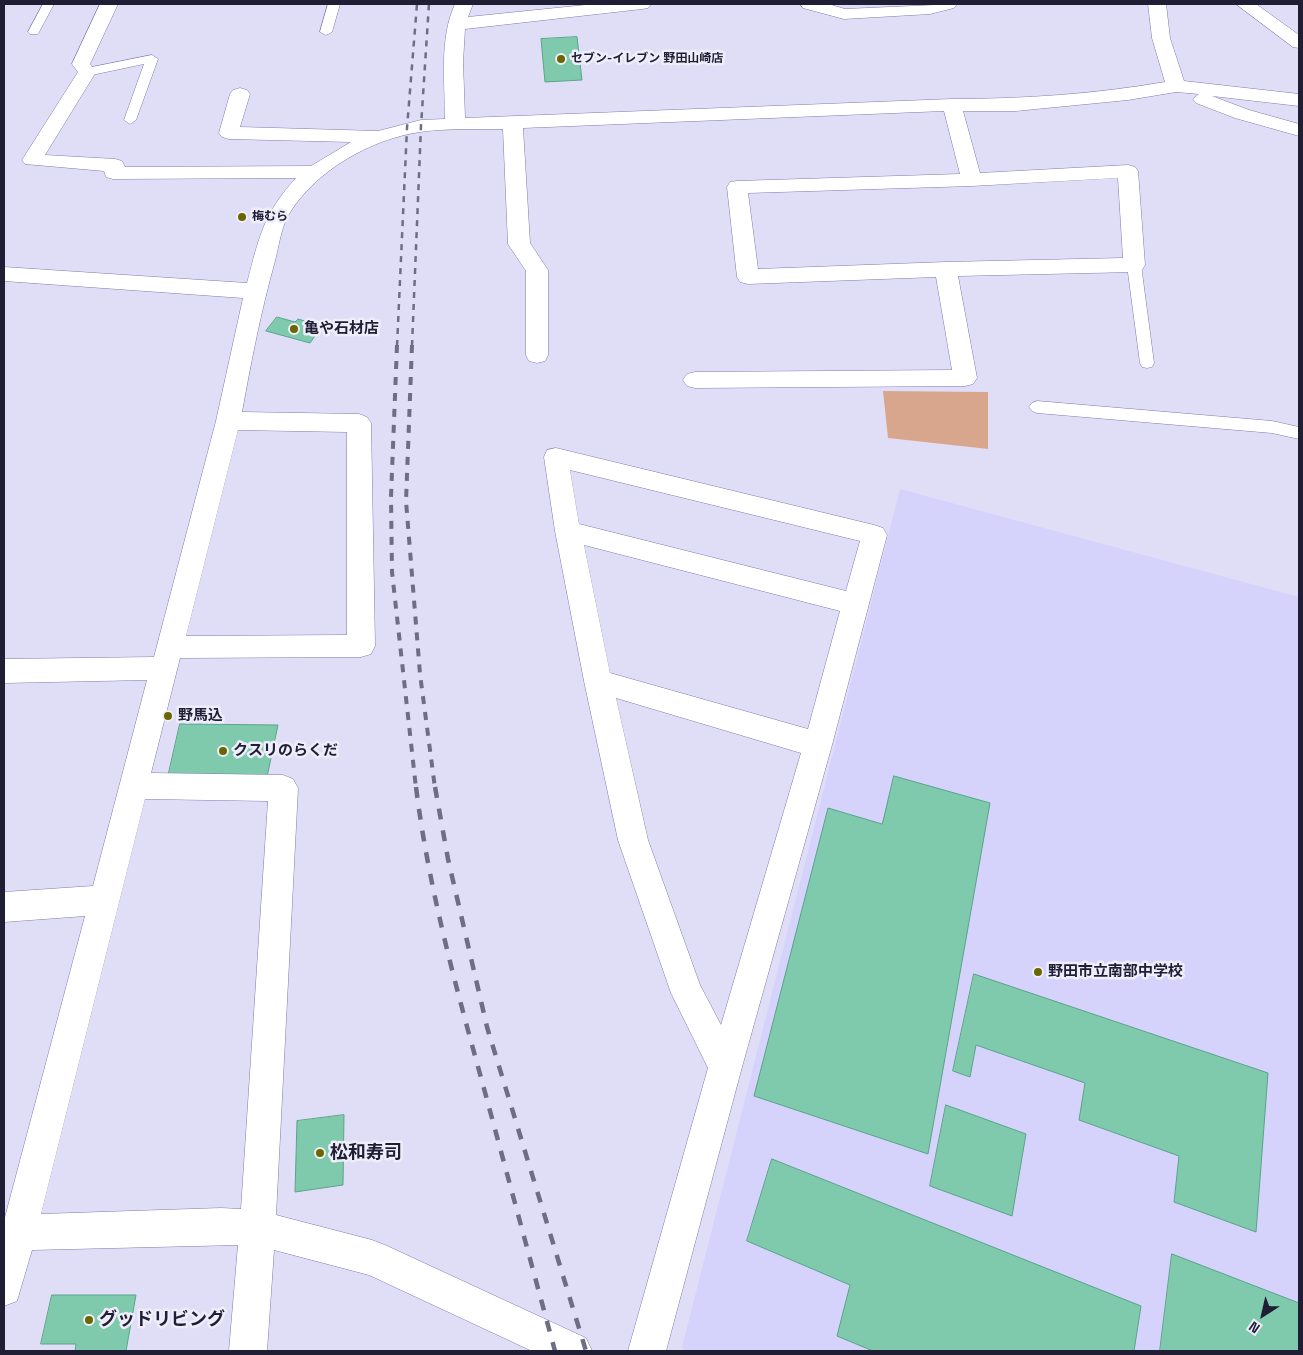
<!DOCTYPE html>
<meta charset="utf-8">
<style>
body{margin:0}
#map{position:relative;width:1303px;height:1355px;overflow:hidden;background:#e0def7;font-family:"Space Grotesk",sans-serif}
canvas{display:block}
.frame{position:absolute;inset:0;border:5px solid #201e35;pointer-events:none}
.north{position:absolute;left:1238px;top:1290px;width:50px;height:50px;-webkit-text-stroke:4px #eeedfa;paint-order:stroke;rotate:215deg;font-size:14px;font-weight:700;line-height:20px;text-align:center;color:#201e35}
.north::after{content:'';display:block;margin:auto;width:18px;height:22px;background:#201e35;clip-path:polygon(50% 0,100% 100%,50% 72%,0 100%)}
</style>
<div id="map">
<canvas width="1303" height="1355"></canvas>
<div class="frame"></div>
<div class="north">N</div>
</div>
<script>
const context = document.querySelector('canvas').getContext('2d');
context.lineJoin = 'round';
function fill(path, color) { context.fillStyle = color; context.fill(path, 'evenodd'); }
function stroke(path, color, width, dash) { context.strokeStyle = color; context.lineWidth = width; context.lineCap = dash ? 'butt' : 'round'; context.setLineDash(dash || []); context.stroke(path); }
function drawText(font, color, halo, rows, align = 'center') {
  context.font = font + ' "Space Grotesk","Noto Sans JP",sans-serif'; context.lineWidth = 5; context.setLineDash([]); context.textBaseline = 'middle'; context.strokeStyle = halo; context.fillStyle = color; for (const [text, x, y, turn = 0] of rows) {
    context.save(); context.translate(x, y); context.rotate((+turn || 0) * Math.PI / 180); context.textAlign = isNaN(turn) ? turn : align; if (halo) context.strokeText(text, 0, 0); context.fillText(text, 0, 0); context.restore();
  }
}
fill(new Path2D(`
 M900,489L1299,597V1351H685L682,1347Z`), '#d5d2fc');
fill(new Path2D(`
 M883,391L988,392V449L888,438Z`), '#d8a68d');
const building = new Path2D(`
 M577,37L582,80L545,82L541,39Z
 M277,317L295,322L298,319L322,326L310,343L266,331Z
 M180,724L278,725L267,777H168Z
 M894,776L990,803L928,1154L754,1096L828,808L882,824Z
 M974,974L1268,1073L1256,1232L1174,1202L1179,1156L1079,1120L1085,1083L976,1045L970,1077L953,1071Z
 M946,1105L1026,1134L1012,1216L930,1186Z
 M344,1115L343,1185L295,1192L297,1121Z
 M772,1159L1141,1306L1134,1351H873L837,1336L850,1285L747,1241Z
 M1172,1254L1299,1303V1351H1160Z
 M52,1295H136L126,1351H75L76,1344H41Z`);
fill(building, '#7fcaad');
stroke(building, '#5aa489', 1);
const service = new Path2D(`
 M43,4H54L38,34H30L28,32Z
 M328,4H340L332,32L326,35L320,32Z
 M152,55L158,59L136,120L130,124L124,120L144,64L87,76L81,72L87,68Z
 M1134,260L1139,262L1141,265L1154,363L1152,367L1147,368L1142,367L1140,363L1127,265L1129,262Z
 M1037,401L1272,421L1299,427V439L1272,433L1037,413L1032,411L1029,407L1032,403Z`);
const minor = new Path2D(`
 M100,4H118L90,64L96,72L45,155L115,159L122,161L125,167L311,166L351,142L229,139L222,137L219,133L230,94L233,90L240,88L247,90L250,94L240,127L378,131L421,120L445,119C445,81 439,39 455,4H473L468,17L595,4H651L648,8L642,9L465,29L463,62L465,118L952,99C1024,99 1095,94 1165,82L1152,38L1148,4H1166L1170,38L1184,81L1299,94V106L1212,96L1249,110L1299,124V136L1235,118L1196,103L1193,99L1199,94L1176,92L1128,100L1016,111H963L980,173L1128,165L1135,167L1138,171L1145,265L1142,270L1134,272L958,276L977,378L973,384L965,386L695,388L687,386L683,380L687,374L695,372L952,370L936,277L748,284L740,282L737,277L727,187L730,182L737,181L960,174L944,111L523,128L530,243L548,270V355L545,361L537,363L529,361L526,355V271L508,244L503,129C476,130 447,128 420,132C371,139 315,171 289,214C281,228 279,245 275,261C261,311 251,362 242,412L359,414L367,417L371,423L375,646L371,654L361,657L180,658L151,773L283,775L293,779L298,788L276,1215L372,1240L385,1245L586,1338L592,1351H532L369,1275L274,1250L267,1351H229L238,1245L32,1250L17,1301L4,1306V1221L85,916L4,922V892L93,886L147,680L4,683V659L154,657L216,421L243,298L4,281V267L247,283C259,238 263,214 296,178L113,179L106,177L104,171L25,164L22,160L78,72L72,64ZM1118,178L1123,258L946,262L758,269L748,193L972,186ZM238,430L347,432V635L186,636ZM145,799L268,801L241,1209L221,1208L41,1214Z
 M800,4H828L845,9L957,4L954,8L930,14L844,19L803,8Z
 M556,448L874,525L883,528L887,535L832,745L742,1067L666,1351H628L708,1068L671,993L618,840L584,681L555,531L544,457L547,450ZM570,470L860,541L846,591L579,524ZM584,545L840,611L808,729L610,673ZM616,698L801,753L721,1025L700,985L648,840Z`);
const tertiary = new Path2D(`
 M1236,4H1256L1299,35V48L1293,47Z`);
stroke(service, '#7f79b2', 1);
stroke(minor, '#7f79b2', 1);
stroke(tertiary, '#7f79b2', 1);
fill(service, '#fff');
fill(minor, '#fff');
fill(tertiary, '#fff');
stroke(new Path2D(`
 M397,346L407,128L417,4
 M412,346L421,126L429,4`), '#6f6d85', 2.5, [6, 6]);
stroke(new Path2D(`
 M397,345L391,497L392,572L416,788
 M412,345L406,501L420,674L435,788`), '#6f6d85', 4, [8, 8]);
stroke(new Path2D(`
 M416,787C428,884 454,980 480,1074C505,1166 530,1259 555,1351
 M435,787L448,859L487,1027L586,1351`), '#6f6d85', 4.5, [11, 11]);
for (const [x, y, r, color] of [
 [561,59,5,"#6a6700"],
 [242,217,5,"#6a6700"],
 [294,329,5,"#6a6700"],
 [168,716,5,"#6a6700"],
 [223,751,5,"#6a6700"],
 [1038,972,5,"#6a6700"],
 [320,1153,5,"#6a6700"],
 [89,1320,5,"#6a6700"]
]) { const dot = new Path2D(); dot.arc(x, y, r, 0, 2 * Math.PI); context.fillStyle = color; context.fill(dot); stroke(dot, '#eeedfa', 2); }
drawText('bold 12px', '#201e35', '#eeedfa', [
 ["セブン-イレブン 野田山崎店",571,59],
 ["梅むら",252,217]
], 'left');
drawText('bold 15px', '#201e35', '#eeedfa', [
 ["亀や石材店",304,329],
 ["野馬込",178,716],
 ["クスリのらくだ",233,751],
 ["野田市立南部中学校",1048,972]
], 'left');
drawText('bold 18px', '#201e35', '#eeedfa', [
 ["松和寿司",330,1153],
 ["グッドリビング",99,1320]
], 'left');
</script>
